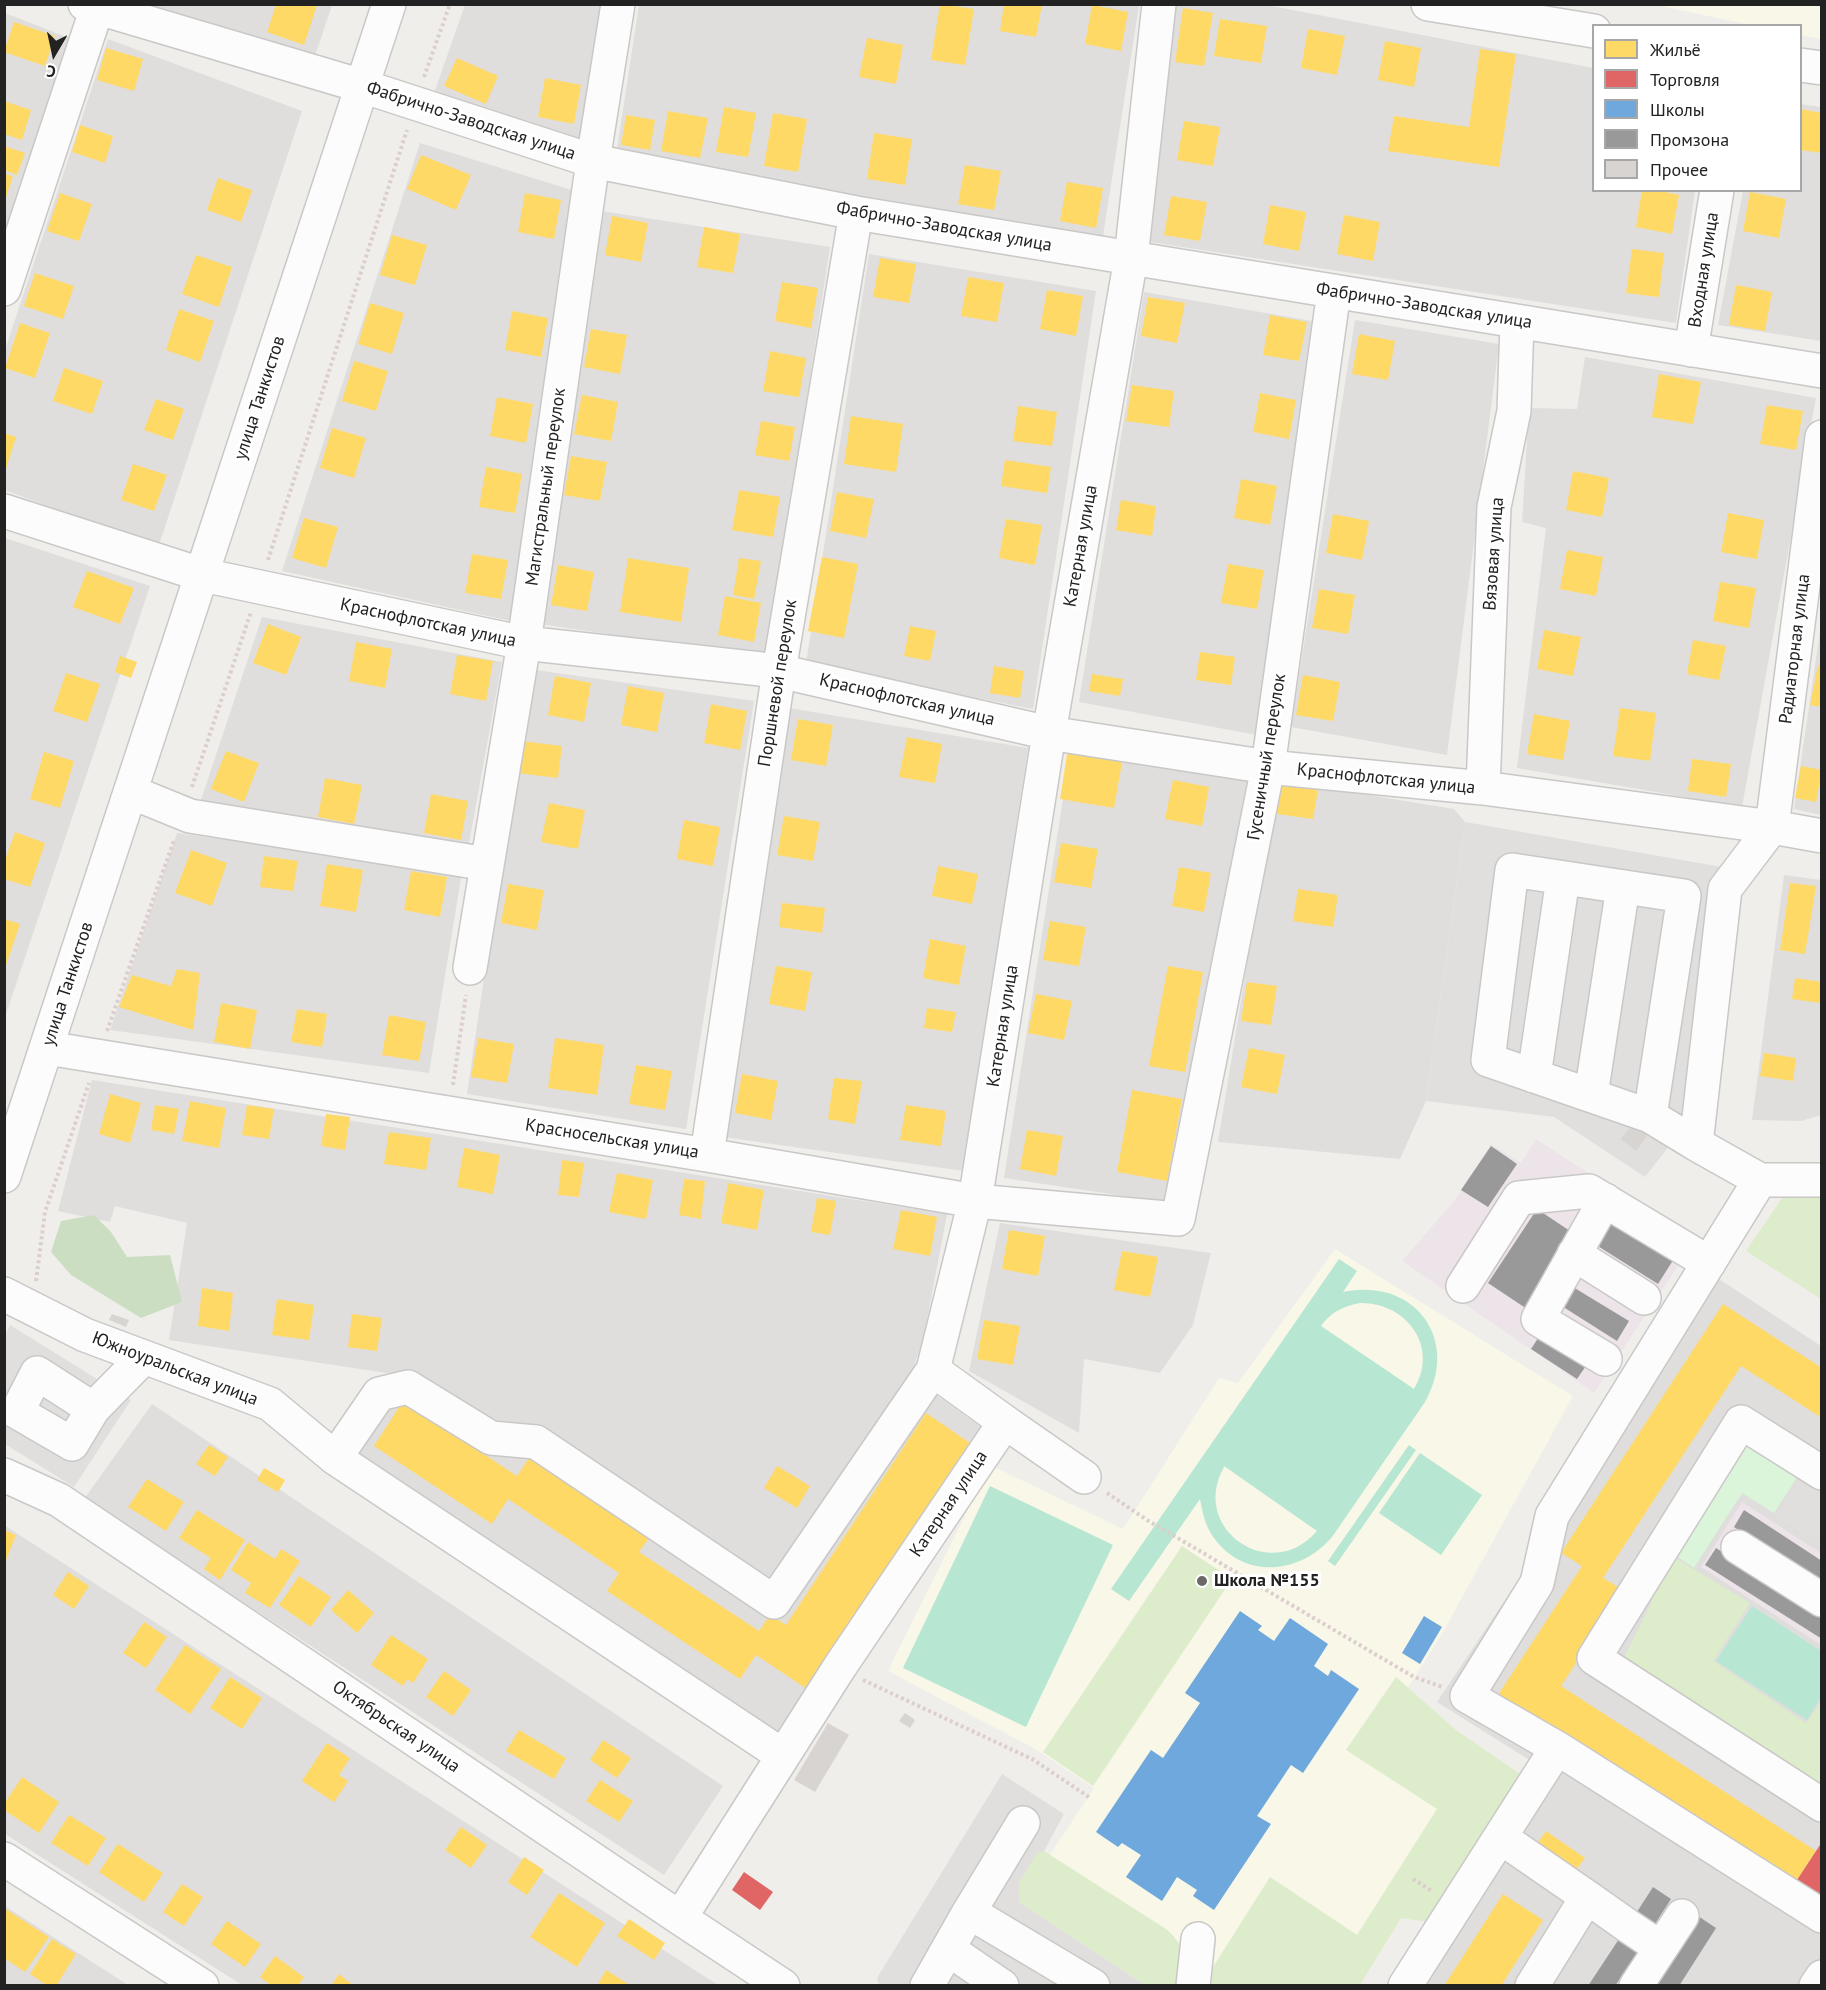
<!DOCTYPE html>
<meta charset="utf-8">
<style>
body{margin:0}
#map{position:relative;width:1826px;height:1990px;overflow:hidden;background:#f0eeeb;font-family:"PT Sans",sans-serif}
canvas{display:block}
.frame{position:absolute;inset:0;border:6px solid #222;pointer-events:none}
.legend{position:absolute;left:1592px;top:24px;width:210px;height:168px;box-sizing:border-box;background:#fff;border:2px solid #a7a7a7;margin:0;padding:8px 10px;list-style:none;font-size:18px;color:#222}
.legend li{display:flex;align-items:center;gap:12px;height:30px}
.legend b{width:30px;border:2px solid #a7a7a7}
.north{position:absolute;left:24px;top:24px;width:60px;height:60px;-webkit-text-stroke:4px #fff;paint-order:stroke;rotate:189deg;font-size:16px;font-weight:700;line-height:24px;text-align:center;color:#222}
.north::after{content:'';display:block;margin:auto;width:21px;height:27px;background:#222;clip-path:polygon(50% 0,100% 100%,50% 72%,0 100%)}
</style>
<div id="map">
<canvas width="1826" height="1990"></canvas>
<div class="frame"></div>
<ul class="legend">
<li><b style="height:16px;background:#ffd966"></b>Жильё</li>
<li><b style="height:16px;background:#e06666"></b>Торговля</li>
<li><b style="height:16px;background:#6fa8dc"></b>Школы</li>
<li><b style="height:16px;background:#999"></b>Промзона</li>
<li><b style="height:16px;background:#d7d4d2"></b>Прочее</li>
</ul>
<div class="north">С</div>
</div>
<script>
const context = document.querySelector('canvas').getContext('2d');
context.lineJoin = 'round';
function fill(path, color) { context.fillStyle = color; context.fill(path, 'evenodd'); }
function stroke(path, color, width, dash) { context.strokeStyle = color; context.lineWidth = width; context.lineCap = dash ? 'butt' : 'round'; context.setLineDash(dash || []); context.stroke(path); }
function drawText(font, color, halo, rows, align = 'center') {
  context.font = font + ' "PT Sans",sans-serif'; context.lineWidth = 6; context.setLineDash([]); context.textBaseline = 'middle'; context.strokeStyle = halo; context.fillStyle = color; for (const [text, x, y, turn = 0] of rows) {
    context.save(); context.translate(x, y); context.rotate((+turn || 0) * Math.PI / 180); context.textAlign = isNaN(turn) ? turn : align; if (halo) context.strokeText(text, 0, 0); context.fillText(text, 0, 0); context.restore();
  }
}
fill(new Path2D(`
 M141,5H332L313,62Z
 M465,5H607L582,145L433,96Z
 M639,5H1139L1103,236L616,155Z
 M1172,5H1267L1593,68L1594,190L1695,191L1676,323L1137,240Z
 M5,13L69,38L5,234Z
 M108,39L302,111L158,548L5,490V350Z
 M1801,104L1821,107V341L1718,325L1743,191L1800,190Z
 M420,143L578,192L515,622L282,571Z
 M602,211L830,247L767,657L539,624Z
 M869,254L1096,291L1033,709L806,664Z
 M1144,292L1318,322L1257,735L1079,702Z
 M1355,320L1499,344L1447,755L1291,727Z
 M1585,357L1816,398L1742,807L1517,768L1546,528L1522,522L1529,408L1577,409Z
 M5,538L150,586L5,1017Z
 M262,617L502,662L468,849L200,803Z
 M1821,625V815L1794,809Z
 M529,669L754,701L686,1129L467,1094Z
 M789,708L1028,748L964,1171L723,1137Z
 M1070,754L1251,781L1170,1203L1004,1178Z
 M1277,780L1454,809L1465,822L1426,1101L1400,1159L1218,1142Z
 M177,833L462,872L429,1073L110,1030Z
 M1784,875L1821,880V1115L1801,1121L1752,1120Z
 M92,1080L947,1214L923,1341L910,1376L989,1433L779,1739L350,1449L393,1374L169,1340L187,1223L115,1206L110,1222L58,1211Z
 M1000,1223L1211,1253L1193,1325L1160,1373L1084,1359L1079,1433L969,1371Z
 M1719,1279L1821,1346V1985L1414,1986L1550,1773L1437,1702Z
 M152,1404L723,1786L664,1875L84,1499Z
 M4,1525L718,1985H242L5,1834Z
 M5,1906L128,1985H5Z`), '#dfdedc');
fill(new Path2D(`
 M1536,1139L1694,1242L1594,1393L1402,1261L1455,1200L1491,1144L1521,1163Z
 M1742,1502L1821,1553V1645L1701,1567Z`), '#ede4e9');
fill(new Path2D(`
 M1656,5H1821V39L1801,35L1800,26L1751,25Z
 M1335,1249L1573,1396L1443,1632L1379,1734L1465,1794L1348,1985H1145L1019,1902L1094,1788L1037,1750L888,1671L990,1465L1123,1529L1219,1378L1238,1383Z`), '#f8f7e8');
fill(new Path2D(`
 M1821,1181V1299L1746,1251L1782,1198Z
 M1182,1546L1232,1579L1093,1786L1043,1752Z
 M1667,1553L1750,1603L1713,1661L1806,1723L1821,1702V1792L1621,1663L1651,1604L1652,1578Z
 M1396,1677L1456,1730L1523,1776L1429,1922L1401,1918L1360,1985L1206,1986L1208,1975L1270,1877L1357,1935L1437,1809L1346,1750Z
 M1044,1851L1166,1929C1189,1949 1182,1957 1180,1985H1145L1019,1902V1883L1037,1852Z`), '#ddeccb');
fill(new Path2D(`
 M94,1215L111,1232L127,1257L170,1255L182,1302L141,1318L71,1275L51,1252L61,1221Z`), '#cbdec1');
fill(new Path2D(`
 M1744,1434L1802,1470L1774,1513L1742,1493L1694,1568L1669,1551Z`), '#daf5da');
fill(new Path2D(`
 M1339,1259L1357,1271L1343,1292C1414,1277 1461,1339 1425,1402L1332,1537C1298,1577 1237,1580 1209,1530C1204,1520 1202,1509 1200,1499L1129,1601L1111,1589ZM1360,1303C1406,1302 1440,1347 1414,1389L1321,1326C1331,1312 1343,1306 1360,1303ZM1224,1467V1466L1317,1531C1271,1585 1189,1529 1224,1467Z
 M1409,1445L1416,1450L1335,1566L1328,1561Z
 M1420,1453L1482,1495L1441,1555L1379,1513Z
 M990,1486L1113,1545L1026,1727L903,1668Z
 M1752,1606L1821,1651V1697L1807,1720L1716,1661Z`), '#b7e6d2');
fill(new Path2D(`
 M1465,822L1722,867L1680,1132L1645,1177L1554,1117L1426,1101Z
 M10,1325L131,1400L74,1487L5,1444L4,1337Z
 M1804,1472L1821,1483V1545L1776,1516Z
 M1002,1774L1064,1814L1044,1851L1037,1853L1019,1883V1902L1145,1985L879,1986L877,1978Z`), '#e0dfde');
fill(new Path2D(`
 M940,4L974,9L965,65L931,60Z
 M1004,4H1042L1036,37L1000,31Z
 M276,5H317L304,45L267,32Z
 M1092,5L1128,12L1121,51L1085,44Z
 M1183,8L1213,13L1204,66L1175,62Z
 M1220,19L1267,26L1261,63L1214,56Z
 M14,22L55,36L45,66L4,52Z
 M1308,29L1345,36L1337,75L1301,68Z
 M867,38L903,45L896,84L859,77Z
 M1385,41L1421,48L1414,87L1378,80Z
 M106,48L143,59L134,91L97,80Z
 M1480,49L1516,54L1499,167L1388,151L1394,116L1469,127Z
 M457,58L498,76L486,104L444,86Z
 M545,78L581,85L574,124L538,117Z
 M4,101L31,110L22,140L4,134Z
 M724,107L756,113L748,157L716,152Z
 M1800,109L1822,113V153L1800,150Z
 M668,111L708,118L700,158L661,151Z
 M773,113L807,119L798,172L764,166Z
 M626,115L655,120L650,150L621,145Z
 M1184,121L1220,127L1213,166L1177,160Z
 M80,125L113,136L105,163L72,152Z
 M874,133L912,139L905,185L867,179Z
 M4,146L25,153L17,175L4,170Z
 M421,155L471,175L456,210L407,189Z
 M965,165L1001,171L994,210L958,204Z
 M4,174L13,176L5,200H4Z
 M218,178L252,190L241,222L207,210Z
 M1067,182L1103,188L1096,228L1060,221Z
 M1642,190H1656L1679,195L1672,234L1636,227Z
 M1750,192L1786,199L1779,238L1743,231Z
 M60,193L92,204L79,241L47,231Z
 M525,193L561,200L554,239L518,232Z
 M1171,196L1207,202L1200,241L1164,235Z
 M1270,205L1306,212L1299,251L1263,244Z
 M1344,215L1380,222L1373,261L1337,254Z
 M612,216L648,223L641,262L605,255Z
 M704,227L740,234L733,273L697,267Z
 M392,235L427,245L415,285L380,275Z
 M1632,249L1664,253L1659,297L1626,293Z
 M196,255L232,267L219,307L182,294Z
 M880,258L916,264L909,303L873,297Z
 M35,273L74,286L63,319L24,306Z
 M968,277L1004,283L997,322L961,316Z
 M782,282L818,288L811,328L775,321Z
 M1736,285L1772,292L1765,331L1729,325Z
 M1047,290L1083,296L1076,336L1040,329Z
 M1148,297L1185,303L1177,343L1141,336Z
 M370,303L404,313L392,354L358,344Z
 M179,309L214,321L200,362L166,350Z
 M512,311L548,318L541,357L505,350Z
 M1270,315L1307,322L1299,361L1263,355Z
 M20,323L50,333L35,378L5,368Z
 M591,329L627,335L620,374L584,367Z
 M1359,334L1395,341L1388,380L1352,374Z
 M770,351L806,358L799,397L763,391Z
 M354,361L388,371L376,411L342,401Z
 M64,368L103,381L92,414L53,401Z
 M1659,374L1701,382L1693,424L1652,417Z
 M1132,385L1174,391L1169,427L1126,421Z
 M1260,393L1296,400L1289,439L1253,432Z
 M582,395L618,402L611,441L574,434Z
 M497,397L533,404L526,443L490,436Z
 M156,399L184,409L173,440L144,430Z
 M1767,405L1803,411L1796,450L1760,444Z
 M1018,406L1057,412L1052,446L1013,441Z
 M851,416L903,424L896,472L844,464Z
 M761,421L795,427L789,461L755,455Z
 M332,428L366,438L354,478L320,468Z
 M4,433L16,437L5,472H4Z
 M571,456L607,462L600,501L564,495Z
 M1005,460L1051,467L1047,493L1001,486Z
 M133,464L167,475L154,511L121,500Z
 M486,467L522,474L515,513L479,507Z
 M1573,471L1609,478L1602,517L1566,510Z
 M1241,479L1277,486L1270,525L1234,518Z
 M739,490L780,497L773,537L732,530Z
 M837,492L874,499L866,538L830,531Z
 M1121,500L1156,506L1152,536L1116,530Z
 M1728,513L1764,520L1757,559L1721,552Z
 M1333,514L1369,521L1362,560L1326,553Z
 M304,518L338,527L326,568L292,558Z
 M1006,519L1042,525L1035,565L999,558Z
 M1567,550L1603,557L1596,596L1560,589Z
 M472,554L508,560L501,599L465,593Z
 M822,557L858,564L844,638L808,631Z
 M628,558L689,568L681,622L620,612Z
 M739,558L761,561L754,599L733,595Z
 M1228,564L1264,570L1257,609L1221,603Z
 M558,565L594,572L587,611L551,605Z
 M87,571L134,588L120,624L73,607Z
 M1720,582L1756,588L1749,628L1713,621Z
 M1319,589L1355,595L1348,634L1312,628Z
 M725,596L761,603L754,642L718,635Z
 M268,624L301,637L286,675L253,663Z
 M910,626L936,631L930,661L904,656Z
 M1544,630L1581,637L1573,676L1537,669Z
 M1693,640L1726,646L1719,680L1687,674Z
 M356,642L392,649L385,688L349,681Z
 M1200,652L1235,657L1231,685L1196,680Z
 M457,655L493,661L486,701L450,694Z
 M120,656L137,662L131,678L115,672Z
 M994,666L1024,671L1020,698L990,693Z
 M1818,666L1822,667V707L1810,705Z
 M66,673L100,684L87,722L53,711Z
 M1092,674L1123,679L1120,696L1089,691Z
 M1303,675L1340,682L1333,721L1296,715Z
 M555,676L591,683L584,722L548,715Z
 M628,686L664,693L657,732L621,725Z
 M711,704L747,711L740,750L704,743Z
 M1620,708L1656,713L1650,761L1613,756Z
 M1534,714L1570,721L1563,760L1527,754Z
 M798,719L833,725L826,766L791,760Z
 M907,737L942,744L935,783L899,777Z
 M521,741L562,746L558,778L517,773Z
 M1068,748L1123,757L1114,808L1060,799Z
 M226,751L259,763L244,802L211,789Z
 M44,752L74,761L60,808L30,799Z
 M1692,759L1731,764L1726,797L1688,791Z
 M1801,766L1822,770L1816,802L1795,798Z
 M325,778L362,785L354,824L318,817Z
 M1173,780L1209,787L1202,826L1165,819Z
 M1282,784L1318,790L1313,819L1277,814Z
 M431,794L468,801L461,840L424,833Z
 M549,803L585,810L578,849L541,842Z
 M784,816L820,822L813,861L777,855Z
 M684,820L720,827L713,866L677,859Z
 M15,832L45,843L30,887L4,879V863Z
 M1061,843L1098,849L1091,888L1054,882Z
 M191,850L227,863L212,906L175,893Z
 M264,856L298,861L293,891L260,887Z
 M327,864L363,870L356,912L320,906Z
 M938,866L978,874L972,904L932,896Z
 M1179,867L1211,873L1204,912L1172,906Z
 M411,871L447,877L440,917L404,910Z
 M1790,883L1816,886L1805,954L1780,950Z
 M508,884L544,890L537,930L501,923Z
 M1298,889L1338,895L1333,927L1293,921Z
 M782,903L825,908L822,933L779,927Z
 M4,919L20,924L5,968H4Z
 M1050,921L1086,927L1079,966L1043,960Z
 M930,939L966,946L959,985L923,978Z
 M776,966L812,972L805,1011L769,1004Z
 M1168,966L1203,972L1185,1072L1149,1066Z
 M177,969L200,973L193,1030L119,1007L132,975L171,986Z
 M1795,978L1822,982L1820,1003L1792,999Z
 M1247,982L1277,986L1271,1025L1241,1021Z
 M1036,994L1072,1001L1064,1040L1028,1033Z
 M221,1003L257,1010L250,1049L214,1042Z
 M927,1008L956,1012L952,1032L924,1028Z
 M297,1009L327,1014L322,1047L291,1042Z
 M389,1015L426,1022L419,1061L382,1055Z
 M478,1038L514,1044L507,1083L471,1077Z
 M555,1038L604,1045L597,1095L548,1088Z
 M1249,1048L1285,1055L1277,1094L1241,1087Z
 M1764,1053L1796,1058L1793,1081L1760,1076Z
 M636,1065L672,1071L665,1110L629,1104Z
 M742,1074L778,1081L771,1120L735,1113Z
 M834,1078L862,1081L855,1124L828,1119Z
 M1132,1090L1182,1099L1167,1181L1117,1172Z
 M110,1094L141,1103L130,1143L99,1134Z
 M190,1101L226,1108L219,1148L182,1141Z
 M155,1105L179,1109L174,1134L151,1130Z
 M247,1105L274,1109L269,1139L242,1135Z
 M906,1105L946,1111L941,1146L900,1140Z
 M326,1114L350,1117L345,1150L321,1146Z
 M1027,1130L1063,1136L1056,1176L1020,1169Z
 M389,1132L431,1138L426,1170L384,1164Z
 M464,1148L500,1155L493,1194L457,1187Z
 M562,1160L584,1163L579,1197L558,1195Z
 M617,1173L653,1180L646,1219L609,1212Z
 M684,1179L705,1181L701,1219L679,1215Z
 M728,1183L764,1190L757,1230L721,1223Z
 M817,1198L836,1201L830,1235L811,1232Z
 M901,1210L937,1217L930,1256L893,1249Z
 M1009,1230L1045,1236L1038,1276L1002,1269Z
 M1122,1251L1158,1257L1150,1297L1114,1290Z
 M202,1288L233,1293L229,1331L198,1326Z
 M277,1299L314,1305L309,1340L272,1335Z
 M1723,1304L1822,1368V1418L1741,1366L1603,1578L1623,1590L1561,1686L1816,1851L1793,1886L1498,1695L1582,1566L1561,1553Z
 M352,1314L382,1318L377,1351L348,1347Z
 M984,1320L1020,1326L1013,1365L977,1359Z
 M403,1401L517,1476L531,1455L651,1535L639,1552L759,1631L770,1615L786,1625L926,1413L970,1443L807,1689L756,1655L740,1679L607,1591L619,1573L508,1499L492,1524L374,1446Z
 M209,1445L228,1457L215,1476L196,1464Z
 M777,1466L810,1486L797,1508L764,1488Z
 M264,1468L285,1480L278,1492L257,1480Z
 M147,1479L184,1502L166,1531L128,1507Z
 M197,1510L245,1540L220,1580L204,1569L211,1558L179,1538Z
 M4,1530L16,1535L5,1563H4Z
 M248,1542L275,1559L281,1549L300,1561L270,1608L245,1593L251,1583L231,1570Z
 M68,1572L89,1586L74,1609L53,1595Z
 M299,1576L331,1597L311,1627L279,1605Z
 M348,1590L374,1613L357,1633L331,1610Z
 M144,1622L167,1637L146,1668L123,1653Z
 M391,1635L428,1659L413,1683L407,1679L403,1686L371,1665Z
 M185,1645L221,1669L190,1714L155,1690Z
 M444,1671L471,1690L453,1716L426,1697Z
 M230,1677L262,1698L242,1729L210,1708Z
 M519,1730L566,1758L554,1779L506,1751Z
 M603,1740L631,1758L617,1778L590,1760Z
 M327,1743L350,1758L339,1775L348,1781L334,1802L302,1781Z
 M22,1777L59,1802L39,1833L4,1810V1804Z
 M600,1780L633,1801L619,1822L586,1801Z
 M69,1815L106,1838L88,1866L51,1843Z
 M461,1827L487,1845L471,1868L445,1850Z
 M1546,1831L1585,1858L1571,1877L1533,1850Z
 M118,1844L163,1873L144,1902L99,1872Z
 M524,1857L544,1870L527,1895L508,1882Z
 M182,1884L203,1897L184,1926L163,1912Z
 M559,1893L605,1923L577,1967L530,1937Z
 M1503,1894L1543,1920L1501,1986H1444Z
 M4,1908L49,1937L25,1972L4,1958Z
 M629,1919L665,1943L654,1960L617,1936Z
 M227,1921L261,1944L245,1967L211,1944Z
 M52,1939L76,1954L56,1986H48L30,1974Z
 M275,1956L304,1977L298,1986H272L260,1977Z
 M606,1970L631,1986H597Z
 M339,1974L354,1986H331Z`), '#ffd966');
fill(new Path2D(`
 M1820,1845L1822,1846V1901L1795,1883Z
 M744,1872L773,1892L760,1910L732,1890Z`), '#e06666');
fill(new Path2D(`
 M1240,1611L1262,1626L1258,1630L1274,1641L1290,1618L1328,1644L1314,1666L1328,1676L1331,1670L1359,1689L1303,1773L1291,1765L1257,1816L1271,1824L1214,1910L1193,1896L1197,1890L1177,1877L1162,1901L1126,1877L1141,1855L1122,1843L1118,1847L1096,1832L1151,1750L1163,1758L1200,1703L1185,1693Z
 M1424,1616L1442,1627L1420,1664L1402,1653Z`), '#6fa8dc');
fill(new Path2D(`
 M1491,1146L1517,1164L1488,1207L1461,1190Z
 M1537,1209L1576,1235L1527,1309L1488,1283Z
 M1612,1213L1677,1254L1658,1284L1593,1243Z
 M1568,1284L1629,1321L1617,1341L1557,1303Z
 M1544,1329L1590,1360L1577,1379L1531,1349Z
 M1744,1510L1822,1561V1584L1734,1527Z
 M1716,1548L1822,1615V1639L1705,1565Z
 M1653,1887L1671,1899L1653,1927L1635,1915Z
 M1698,1916L1716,1928L1679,1986H1653Z
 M1621,1936L1640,1949L1615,1986H1588Z`), '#999');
fill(new Path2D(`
 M1632,1125L1647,1136L1636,1151L1621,1139Z
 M112,1314L129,1320L126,1327L109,1320Z
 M905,1713L915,1720L910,1728L899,1721Z
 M828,1723L849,1735L815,1792L794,1780Z`), '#d7d4d2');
const minor = new Path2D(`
 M85,4L362,86L593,161L856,213L1822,371
 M1428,4L1594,31
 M1800,65L1822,68
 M4,289L97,8
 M1691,350L1717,190
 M4,511L203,575L524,643L779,671L1049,733L1268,767L1483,788L1772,827L1822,836
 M1483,788L1494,507L1514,411L1517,322
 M131,792L190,816L487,864
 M470,968L524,643L593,161L618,4
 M47,1048L707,1155L975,1201L1178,1219L1268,767L1334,291
 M1534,1076L1563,878
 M1591,1095L1623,887
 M1650,1116L1684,896L1512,870L1488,1060L1650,1116L1696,1144L1760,1180
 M1696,1144L1725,889L1772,827L1822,437
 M707,1155L779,671L856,213
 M4,1176L389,4
 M1822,1180H1760L1552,1516L1537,1583L1467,1696L1557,1748L1822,1916
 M1605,1200L1538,1319L1605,1359
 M1574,1254L1644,1298
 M1463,1286L1519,1198L1589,1191L1709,1263
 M4,1294L85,1335L270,1404L335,1458L782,1755
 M93,1409L72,1444L17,1412L37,1373L93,1409L144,1357
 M1005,1422L1084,1477
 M335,1458L379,1394L408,1387L491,1438L536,1442L774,1602L933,1370L975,1201L1049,733L1131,258L1159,4
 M1822,1473L1741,1422L1594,1658L1822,1805
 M4,1475L59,1500L680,1918L783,1986
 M1738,1547L1822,1600
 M1023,1823L969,1912L1093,1986
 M1500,1837L1587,1897L1532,1986
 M4,1859L202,1986
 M1587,1897L1628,1926L1661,1948
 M680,1918L839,1668L1005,1422L933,1370
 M948,1949L1002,1986
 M927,1986L969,1912
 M1193,1986L1198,1939
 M1405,1986L1557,1748
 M1636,1986L1682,1916
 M1816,1986L1822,1977`);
stroke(minor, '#c9c8c7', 36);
stroke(new Path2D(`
 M424,77L450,4
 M268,560L407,130
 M192,787L251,612
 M107,1031L174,840
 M453,1085L466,995
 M36,1281L45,1212L89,1083
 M1107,1493L1147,1520L1414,1677L1442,1687
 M863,1680L1032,1759L1089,1797
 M1413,1879L1432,1891`), '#dccecd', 4, [3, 3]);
stroke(minor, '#fdfcfc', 33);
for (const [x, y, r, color] of [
 [1202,1581,6,"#6a6968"]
]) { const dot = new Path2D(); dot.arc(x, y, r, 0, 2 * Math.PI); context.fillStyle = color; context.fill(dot); stroke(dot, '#fff', 2); }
drawText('18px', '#222', '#fff', [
 ["Фабрично-Заводская улица",471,121,18],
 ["Фабрично-Заводская улица",944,227,10],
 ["Входная улица",1704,270,-81],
 ["Фабрично-Заводская улица",1424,306,9],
 ["улица Танкистов",260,398,-72],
 ["Магистральный переулок",546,487,-82],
 ["Катерная улица",1081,546,-80],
 ["Вязовая улица",1494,554,-86],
 ["Краснофлотская улица",428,623,12],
 ["Радиаторная улица",1795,649,-83],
 ["Поршневой переулок",778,683,-81],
 ["Краснофлотская улица",907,700,13],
 ["Гусеничный переулок",1267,757,-81],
 ["Краснофлотская улица",1386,779,6],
 ["улица Танкистов",68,984,-72],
 ["Катерная улица",1003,1026,-81],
 ["Красносельская улица",612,1139,9],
 ["Южноуральская улица",175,1369,21],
 ["Катерная улица",949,1504,-56],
 ["Октябрьская улица",396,1727,34]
]);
drawText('bold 18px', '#222', '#fff', [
 ["Школа №155",1214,1581]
], 'left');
</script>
